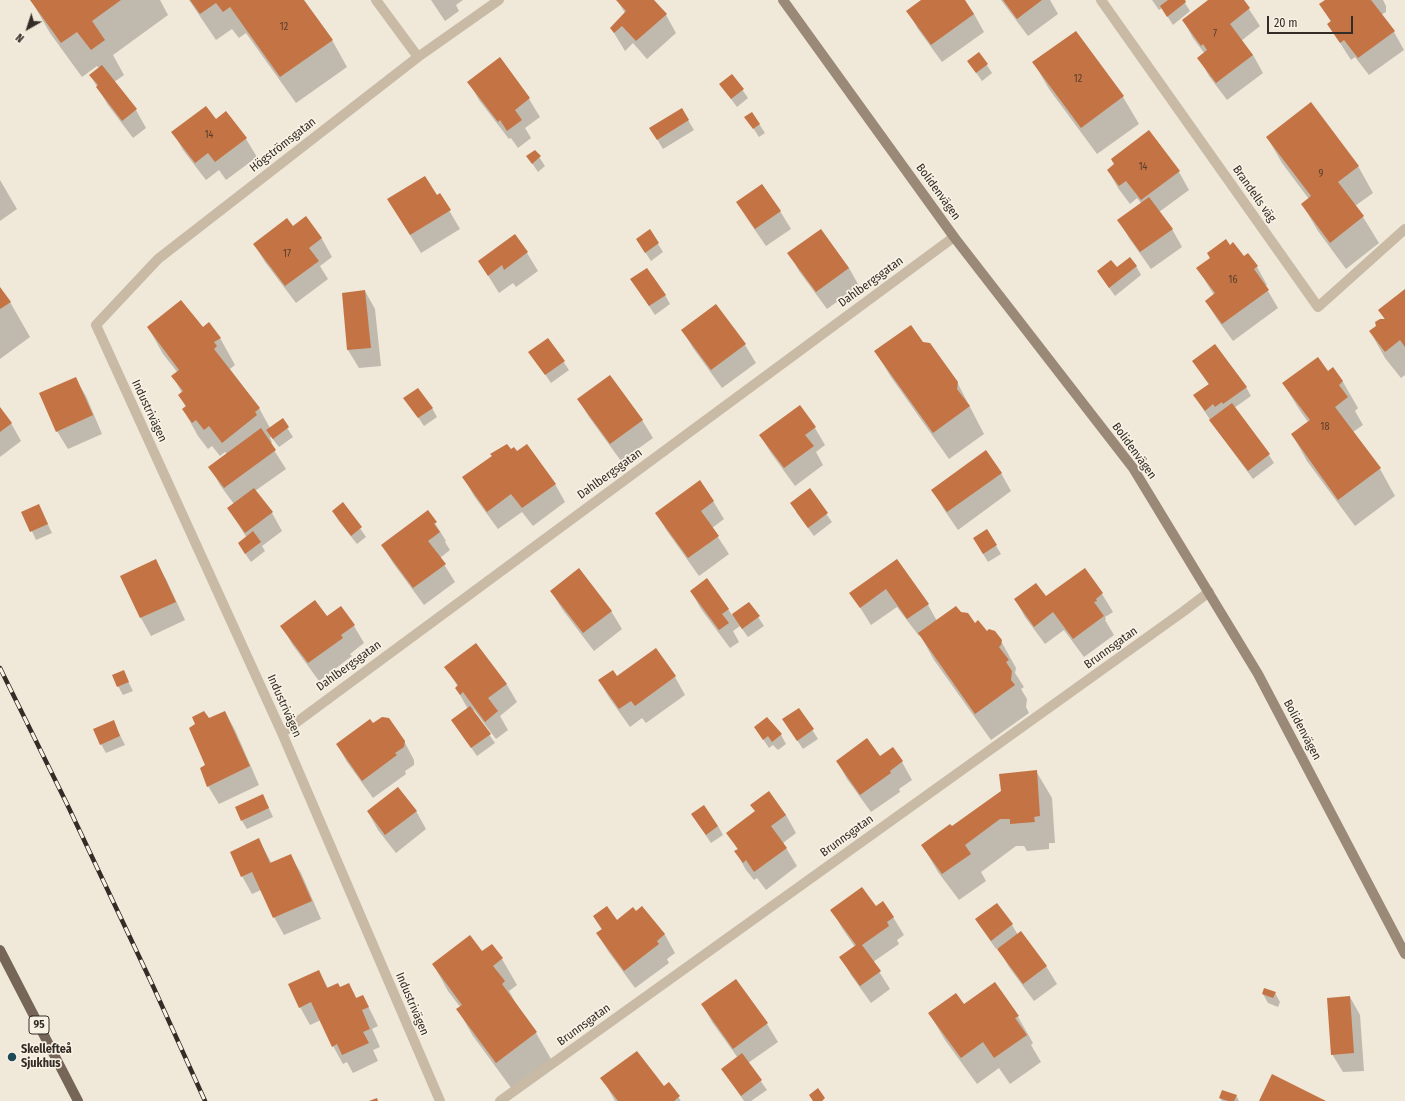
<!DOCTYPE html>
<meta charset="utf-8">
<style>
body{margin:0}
#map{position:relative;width:1405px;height:1101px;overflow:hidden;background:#f0e8d9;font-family:"Fira Sans Condensed",sans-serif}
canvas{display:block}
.north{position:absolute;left:8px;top:8px;width:40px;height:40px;-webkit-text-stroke:3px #f8f2e5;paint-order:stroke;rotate:219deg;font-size:11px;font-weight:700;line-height:16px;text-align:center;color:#342c26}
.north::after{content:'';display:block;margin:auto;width:14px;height:18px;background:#342c26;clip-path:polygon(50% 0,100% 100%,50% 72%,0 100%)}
.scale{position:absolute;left:1267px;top:16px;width:86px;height:18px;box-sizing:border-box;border:2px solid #342c26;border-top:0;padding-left:5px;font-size:12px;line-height:14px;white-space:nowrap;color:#342c26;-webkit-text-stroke:3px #f8f2e5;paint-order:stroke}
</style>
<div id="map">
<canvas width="1405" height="1101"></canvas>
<div class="north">N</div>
<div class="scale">20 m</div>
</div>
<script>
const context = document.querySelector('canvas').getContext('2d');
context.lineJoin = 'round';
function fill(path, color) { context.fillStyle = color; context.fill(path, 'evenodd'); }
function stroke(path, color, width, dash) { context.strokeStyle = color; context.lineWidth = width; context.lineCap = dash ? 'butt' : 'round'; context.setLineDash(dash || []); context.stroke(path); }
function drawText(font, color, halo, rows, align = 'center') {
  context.font = font + ' "Fira Sans Condensed",sans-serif'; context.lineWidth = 3.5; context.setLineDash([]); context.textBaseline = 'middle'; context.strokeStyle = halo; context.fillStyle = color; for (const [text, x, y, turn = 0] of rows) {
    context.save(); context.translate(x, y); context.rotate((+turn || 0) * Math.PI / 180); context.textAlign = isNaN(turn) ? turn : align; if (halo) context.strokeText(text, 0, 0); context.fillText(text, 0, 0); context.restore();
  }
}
fill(new Path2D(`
 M31,0H160L168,15L113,55L124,75L114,82L136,110L146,128L133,138L108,105L90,75L99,68L97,66L82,77L50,33Z
 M189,0H303L332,40L347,67L296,103L246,33L239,38L232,29L216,40Z
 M431,0H463L456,5L459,11L445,21Z
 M617,0H653L666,15L676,33L647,59L633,43L625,51L611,28L625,13Z
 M922,0H963L974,14L984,32L942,62L918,29L908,11Z
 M1001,0H1050L1058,14L1028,36Z
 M1152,0H1183L1190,11L1173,25L1162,8L1159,10Z
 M1210,0H1243L1260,26L1241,41L1253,55L1263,73L1227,100L1209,76L1199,58L1205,54L1193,38L1183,20Z
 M1326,0H1383L1386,6V12L1381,15L1394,32L1404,50L1369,75L1355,57L1351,60L1328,24L1331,22L1320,4Z
 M1076,32L1123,97L1139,124L1097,154L1049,89L1034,63Z
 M979,53L992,73L982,81L968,61Z
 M499,59L529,99L540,117L525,128L531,138L518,148L511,138L509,139L479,100L469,82Z
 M732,75L748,98L737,107L720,84Z
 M682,110L694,130L663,149L651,129Z
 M226,112L246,139L257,157L226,180L219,170L206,180L183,150L173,132L216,120Z
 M752,113L765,133L759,137L746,117Z
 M1267,137L1358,166L1373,193L1355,206L1363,217L1379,243L1346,269L1318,231L1302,204L1309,199L1282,163Z
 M535,151L545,166L538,172L528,157Z
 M1108,170L1179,172L1189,190L1159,212L1172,229L1182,247L1151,269L1129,238L1119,220L1142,204L1137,198L1130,204L1118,188Z
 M0,180L17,209L0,221Z
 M440,195L460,229L421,253L399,217Z
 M737,202L780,211L791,229L766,246L748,220Z
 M306,218L322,239L332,257L320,266L328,279L296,303L265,262L254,244L293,228Z
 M821,230L849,268L859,286L827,309L799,271L789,253Z
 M650,231L663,252L651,261L637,240Z
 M515,236L527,253L538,271L516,287L513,283L499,293L479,261Z
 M1230,246L1257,267L1267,285L1265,286L1278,308L1233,341L1217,319L1206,301L1214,295L1198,269Z
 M1136,266L1141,275L1115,296L1098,272Z
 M637,288L665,295L670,304L655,315Z
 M0,289L10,302L30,337L0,359Z
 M1405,290V375L1401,378L1385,358L1370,331L1385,320L1379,310Z
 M365,291L375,309L381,366L359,368L348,350L343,294Z
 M716,306L745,345L756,363L722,388L693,348L683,331Z
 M148,327L202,329L220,338L235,365L230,369L259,408L270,428L282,420L293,437L279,447L271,437L270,438L272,442L270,444L286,469L255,491L272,513L282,531L262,546L265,551L251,562L244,552L247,538L228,508L234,504L220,485L210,467L227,454L225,452L220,456L212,446L208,449L198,436L183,409L186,407L179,395L182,393L173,376L178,373L163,354Z
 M548,339L569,370L551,383L530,352Z
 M922,342L957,382L984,434L949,459L891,377L875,351Z
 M1193,361L1246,387L1251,396L1234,408L1269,455L1274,463L1253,479L1216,429L1194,395L1209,385Z
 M1333,369L1343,382L1358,408L1355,411L1363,425L1353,432L1380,469L1395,496L1355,526L1307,461L1292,434L1308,422L1299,409L1283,383L1328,372Z
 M75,378L86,396L102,434L68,449L57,431Z
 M405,398L432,408L437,417L424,426Z
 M578,399L642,420L653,438L621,461L589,417Z
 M0,409L11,423L21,441L0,457Z
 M815,428L825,445L816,452L823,465L795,486L771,453L760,435Z
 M511,451L555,484L565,502L533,526L522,512L498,529L474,496L464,478Z
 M1001,473L1011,491L958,530L943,508L933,490Z
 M699,482L713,501L724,519L712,528L729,554L699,576L667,531L656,513Z
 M809,490L832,522L814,536L796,512Z
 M343,503L366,537L357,544L338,520L333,511Z
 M23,512L43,514L52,533L36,540Z
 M428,512L446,541L445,542L450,550L440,558L455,582L424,605L393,563L382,545Z
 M987,531L1001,554L988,562L974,539Z
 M155,561L166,579L185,620L151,636L141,618L121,577Z
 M897,561L928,605L937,621L975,624L1001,641L1016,668L1015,673L1024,687L1021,689L1027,699L1026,707L1029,713L991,740L934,660L920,635L919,636L897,607L871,625L851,593Z
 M1085,569L1102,594L1113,612L1105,617L1106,619L1105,620L1114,635L1084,657L1064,630L1045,644L1025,617L1015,599L1046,598Z
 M551,591L611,611L622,629L594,651L562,609Z
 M691,591L728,609L732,615L749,603L764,626L748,637L740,626L733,631L739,642L730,648L701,609Z
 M282,626H354L364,643L350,654L352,656L319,681L292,644Z
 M476,644L507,685L517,702L500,716L508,730L496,739L474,710L473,711L495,743L477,756L452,720L468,709L456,688L458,687L446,667Z
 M123,671L133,691L123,695L118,686Z
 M675,677L685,695L646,723L642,718L630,727L610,699L599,681L617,678Z
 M799,709L818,739L803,749L789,728Z
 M225,712L235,730L259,785L219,804L208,786L207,766L208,720Z
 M767,718L781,735L786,744L778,750L773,745L769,748L755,727Z
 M113,721L125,745L106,753L101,744Z
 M373,724L404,741L414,760V765L405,771L406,774L373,798L347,762L337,744Z
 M880,757L902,762L912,780L899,789L900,792L871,812L847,779L837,761Z
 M1036,771L1052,798L1055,843H1049V849L1027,851L1024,846H1016L981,872L986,881L959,900L938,872L922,845L952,828Z
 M768,793L786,815L796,833L783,843L797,866L766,890L757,878L754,880L746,870L736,852L738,850L728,833L756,812L752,805Z
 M267,804L273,817L247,829L242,821Z
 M416,811L426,829L396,853L378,830L368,812Z
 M692,815L718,826L723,835L711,843Z
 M259,840L272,864L290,855L301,873L321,919L284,935L274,917L261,890L252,894L242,876Z
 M642,907L665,935L675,953L667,959L669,963L635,988L608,951L597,933L602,930L594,917L617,921L635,912Z
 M876,908L893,917L904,935L897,940L899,944L873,962L890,989L871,1003L851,975L841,957L855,947L842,928L832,910Z
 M976,920L1012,925L1018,935L1046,966L1057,984L1034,1001L1009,967L998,948L996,949Z
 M482,952L502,959L517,985L509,991L519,1009L536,1033L551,1059L512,1089L473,1036L458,1010L461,1008L448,991L433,964Z
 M319,971L328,988H340L349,984L357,999L363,996L378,1026L372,1029L380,1047L373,1050L378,1061L353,1073L347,1062L343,1064L333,1046L321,1020L310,1025L300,1007Z
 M736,980L767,1024L778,1042L748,1063L767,1090L751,1101H744L722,1069L738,1058L712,1022L702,1004Z
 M994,984L1018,1017L1033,1043L1031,1045L1041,1062L1010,1084L999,1068L977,1084L945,1040L929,1013L964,1006Z
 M1275,993L1280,1002L1278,1007L1268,1003L1263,994Z
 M1350,997L1360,1015L1364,1071L1343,1072L1332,1054Z
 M602,1078L664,1087L669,1084L681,1101H615Z
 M1236,1095L1239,1101H1222L1220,1098Z`), '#0003');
fill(new Path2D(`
 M30,0H121L92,21L105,40L91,50L77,32L61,43Z
 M190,0H304L333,40L280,77L230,7L223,12L216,3L200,14Z
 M616,0H654L667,14L636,41L622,26L614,33L610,28L626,11Z
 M921,0H965L974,14L931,45L906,11Z
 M1003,0H1042L1017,19Z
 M1168,0H1185L1186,2L1167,17L1160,6Z
 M1208,0H1244L1250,8L1230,24L1253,55L1216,83L1197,58L1207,50L1203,44L1201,46L1182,20Z
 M1325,0H1371L1395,31L1358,58L1344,40L1340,43L1327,24L1331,21L1319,4Z
 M1076,31L1124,96L1081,128L1032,62Z
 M979,52L988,64L976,73L967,61Z
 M500,57L530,98L515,110L522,120L507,131L500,120L498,122L467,82Z
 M102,65L137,109L122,121L96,87L98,85L89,75Z
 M732,74L744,89L731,99L719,84Z
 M1311,102L1359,166L1338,182L1364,216L1330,243L1301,204L1311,196L1266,137Z
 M206,106L216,119L226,111L247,138L215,162L208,153L195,163L171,132Z
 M682,108L689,120L657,140L649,128Z
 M752,112L760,124L753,129L744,117Z
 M1149,130L1180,171L1141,200L1126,181L1119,186L1107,170L1114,164L1111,159Z
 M535,150L541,156L532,164L526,156Z
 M425,176L437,195L440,193L451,210L410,235L387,199Z
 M762,184L781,211L755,229L736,202Z
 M1149,197L1173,229L1140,252L1117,220Z
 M306,216L322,238L309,248L319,261L285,286L253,244L287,218L293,226Z
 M650,229L659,243L645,253L636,239Z
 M821,229L849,268L816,292L787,253Z
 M515,234L528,252L504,270L502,265L488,276L478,261Z
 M1226,239L1230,245L1233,242L1244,256L1248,253L1258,266L1254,269L1269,290L1222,324L1205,301L1215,293L1196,268L1210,258L1207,253Z
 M1130,257L1137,266L1109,288L1097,271L1111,260L1117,267Z
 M647,268L666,295L649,306L630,279Z
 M0,287L11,302L0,309Z
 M1405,289V347L1400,340L1385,352L1369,331L1376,326L1375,322L1380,319H1385L1378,310Z
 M365,290L371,348L347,350L342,293Z
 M181,300L203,327L209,322L221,338L214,342L217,346L214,349L260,408L255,412L257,415L222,443L209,426L204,430L196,420L192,423L182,409L186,406L178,395L183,391L171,376L179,370L147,327Z
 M716,304L746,344L711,370L681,330Z
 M911,325L923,342L930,343L958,382L957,389L970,406L933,433L874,351Z
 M548,338L565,361L545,375L528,352Z
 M1215,344L1247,387L1223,404L1222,402L1215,407L1213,404L1205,411L1193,395L1209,384L1192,361Z
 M1318,357L1328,371L1333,367L1343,381L1339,385L1348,397L1335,407L1381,468L1338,500L1291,434L1310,420L1282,383Z
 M610,375L643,420L610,444L577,399Z
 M76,377L93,415L56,432L39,393Z
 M418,388L433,408L418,418L403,398Z
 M1232,403L1270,454L1248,471L1209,420Z
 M800,405L816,427L805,435L814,446L784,468L759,435Z
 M0,407L12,423L0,432Z
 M283,418L289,427L273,439L266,430Z
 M261,428L276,450L224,488L208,467Z
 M507,444L511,449L514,447L517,451L527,444L556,484L522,508L511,494L487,512L462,477L492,456L490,454Z
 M986,450L1002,473L947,512L931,490Z
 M700,480L714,501L701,511L719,536L688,558L655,513Z
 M254,488L273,512L245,533L227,508Z
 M810,488L828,513L808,528L790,503Z
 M343,502L362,527L351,536L332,511Z
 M39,504L48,524L30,532L21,512Z
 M428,510L437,522L434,524L440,532L428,541L446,564L413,588L381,545Z
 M987,529L997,545L983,554L973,538Z
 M253,531L261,542L245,554L238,543Z
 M156,559L176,602L140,618L120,576Z
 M897,559L929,604L907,619L886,589L860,608L849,593Z
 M579,568L612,611L583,633L550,591Z
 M1085,568L1103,593L1096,599L1097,601L1094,602L1104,616L1073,639L1053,612L1034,627L1014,599L1036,583L1046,596Z
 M707,578L729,609L722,614L729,623L719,630L690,591Z
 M315,600L327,616L341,606L355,625L341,635L343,638L308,663L280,626Z
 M749,602L760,616L742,629L732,614Z
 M956,606L961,612L968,613L975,623L978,620L987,631L989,629L995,631L1002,640L1001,645L999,647L1009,660L1006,662L1012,671L1011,680L1015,685L975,714L918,633Z
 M476,643L507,684L488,698L498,711L485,722L463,692L460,695L455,688L458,685L444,667Z
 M656,648L676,676L635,706L631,701L619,709L598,680L613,670L617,676Z
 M124,670L129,682L117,687L112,675Z
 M470,706L491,734L471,748L451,720Z
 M799,708L814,729L797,741L782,719Z
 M204,711L209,718L225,711L250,766L207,787L200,768L205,765L189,728L195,724L192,717Z
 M382,717L389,718L405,741L404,747L395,753L397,755L362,781L336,744L370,719L373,723Z
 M767,717L782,734L772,742L768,736L763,740L754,727Z
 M114,720L120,736L100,745L93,729Z
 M867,738L880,756L893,747L903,761L890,771L891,773L860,795L836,761Z
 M1037,770L1040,816L1034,817L1035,822L1010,824V819H1000L965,845L971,854L942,874L921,845L950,824L952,826L1001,791L999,774Z
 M398,787L417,811L385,835L367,811Z
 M769,791L786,815L771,826L787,848L754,872L746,860L743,863L734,851L738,849L726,833L755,811L750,805Z
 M263,794L269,808L241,821L235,807Z
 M704,805L718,826L706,835L691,814Z
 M259,838L270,863L291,854L312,901L273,918L252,872L241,877L230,852Z
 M862,887L876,906L883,901L894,917L887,922L889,926L862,945L881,971L860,986L839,957L856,945L830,910Z
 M997,903L1013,924L991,941L975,919Z
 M607,906L617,920L633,907L636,911L642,906L665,934L657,941L659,944L624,971L596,933L602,929L593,916Z
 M1021,931L1047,966L1023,984L997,949Z
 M470,935L482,951L492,944L503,958L493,966L505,981L502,984L537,1032L496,1063L456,1009L462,1005L432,964Z
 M319,970L327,988L338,983L340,987L349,983L356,998L363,995L369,1007L362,1010L370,1029L363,1032L369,1043L342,1055L337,1044L332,1047L311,1002L299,1008L288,984Z
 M736,979L768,1023L733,1049L701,1004Z
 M995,982L1019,1016L1015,1018L1027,1035L994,1058L983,1042L961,1058L928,1013L956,993L964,1004Z
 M1264,988L1276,992L1273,998L1262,994Z
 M1350,996L1354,1053L1331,1055L1327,998Z
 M637,1051L664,1086L669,1082L680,1096L674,1101H618L600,1078Z
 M742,1053L762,1080L741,1096L721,1069Z
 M1272,1074L1326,1101H1259Z
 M818,1088L825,1098L822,1101H813L809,1095Z
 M1222,1090L1237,1095L1234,1101H1228L1219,1098Z
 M377,1098L378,1101H369Z`), '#c37344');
stroke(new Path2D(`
 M376,0L418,57
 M1101,0L1318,307L1405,229
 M282,733L954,237
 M440,1101L282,733L96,325L158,259L418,57L499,0
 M500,1101L1184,611L1209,592`), '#c8baa5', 10);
stroke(new Path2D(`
 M783,0L954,237L1133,468L1258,674L1405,954`), '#9b8977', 10);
stroke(new Path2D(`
 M0,950L78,1101`), '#766658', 10);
const rail = new Path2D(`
 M0,668L67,804L153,986L205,1101`);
stroke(rail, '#342c26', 4.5);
stroke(rail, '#f8f2e5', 3, [9]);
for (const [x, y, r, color] of [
 [12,1057,5,"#1d4a54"]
]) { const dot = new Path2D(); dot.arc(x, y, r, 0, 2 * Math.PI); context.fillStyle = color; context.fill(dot); stroke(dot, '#f8f2e5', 1.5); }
drawText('10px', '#583e2e', null, [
 ["12",284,27],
 ["7",1215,34],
 ["12",1078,79],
 ["14",209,135],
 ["14",1143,167],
 ["9",1321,174],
 ["17",287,254],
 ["16",1233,280],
 ["18",1325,427]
]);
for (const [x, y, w] of [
 [39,1025,20]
]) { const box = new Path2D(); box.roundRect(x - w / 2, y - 9, w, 18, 3); context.fillStyle = '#f8f2e5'; context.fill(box); stroke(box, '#342c26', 1); }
drawText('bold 11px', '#342c26', null, [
 ["95",39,1025]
]);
drawText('12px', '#342c26', '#f8f2e5', [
 ["Högströmsgatan",283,145,-38],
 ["Bolidenvägen",938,192,54],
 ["Brandells väg",1254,194,55],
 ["Dahlbergsgatan",871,282,-36],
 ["Industrivägen",149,411,65],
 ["Bolidenvägen",1134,451,54],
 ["Dahlbergsgatan",610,474,-36],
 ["Brunnsgatan",1111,648,-36],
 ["Dahlbergsgatan",349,666,-36],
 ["Industrivägen",284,706,66],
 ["Bolidenvägen",1302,730,62],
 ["Brunnsgatan",847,836,-36],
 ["Industrivägen",412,1004,67],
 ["Brunnsgatan",584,1025,-36]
]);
drawText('bold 12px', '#342c26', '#f8f2e5', [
 ["Skellefteå",21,1050],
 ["Sjukhus",21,1064]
], 'left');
</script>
